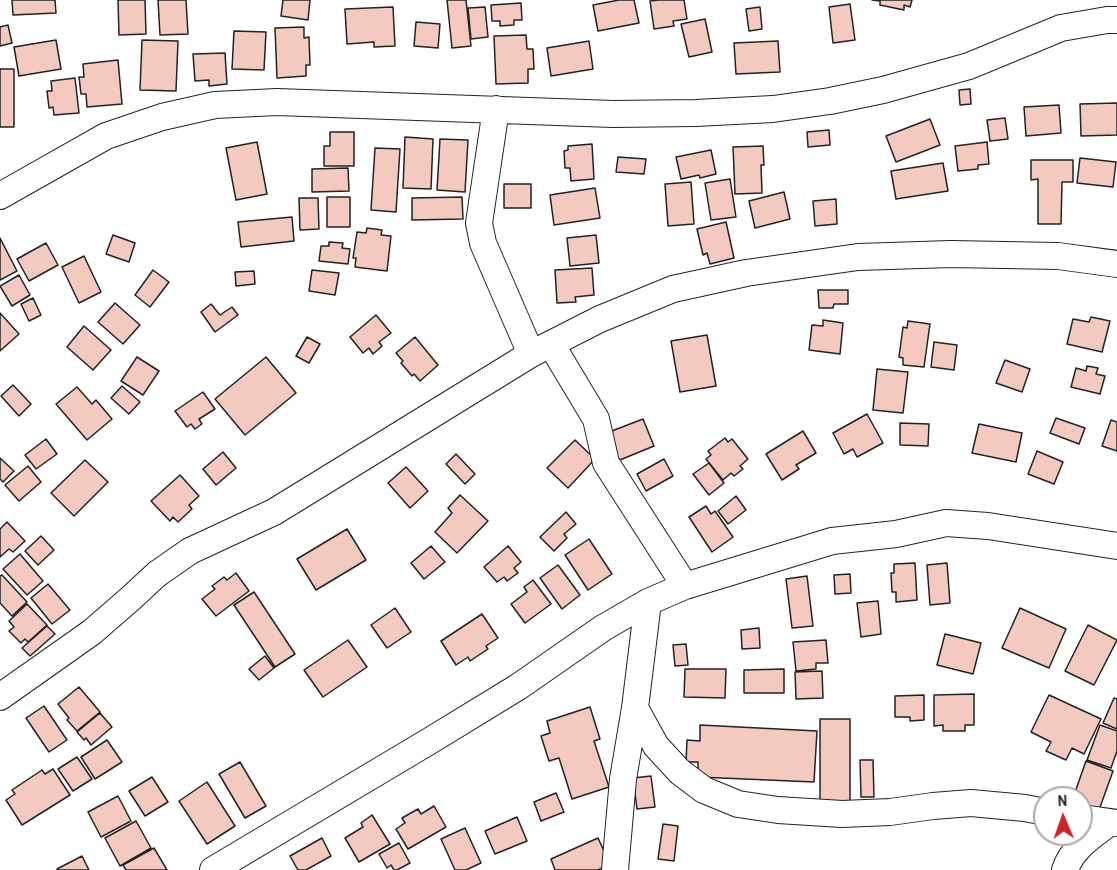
<!DOCTYPE html>
<style>
body{margin:0}
#map{position:relative;width:1117px;height:870px;overflow:hidden;background:#fff;font-family:"Archivo Narrow",sans-serif}
canvas{display:block}
.north{position:absolute;left:1033px;top:786px;width:60px;height:60px;box-sizing:border-box;background:#fff;border:2px solid #a7a7a7;border-radius:50%;rotate:358deg;font-size:16px;font-weight:700;line-height:24px;text-align:center;color:#222}
.north::after{content:'';display:block;margin:auto;width:21px;height:27px;background:#c62828;clip-path:polygon(50% 0,100% 100%,50% 72%,0 100%)}
</style>
<div id="map">
<canvas width="1117" height="870"></canvas>
<div class="north">N</div>
</div>
<script>
const context = document.querySelector('canvas').getContext('2d');
context.lineJoin = 'round';
function fill(path, color) { context.fillStyle = color; context.fill(path, 'evenodd'); }
function stroke(path, color, width, dash) { context.strokeStyle = color; context.lineWidth = width; context.lineCap = dash ? 'butt' : 'round'; context.setLineDash(dash || []); context.stroke(path); }
const building = new Path2D(`
 M12,0H55L56,13L13,15Z
 M118,0H145L146,34L119,35Z
 M158,0H186L188,34L160,35Z
 M283,0H310L308,20L281,16Z
 M447,0H466L471,46L452,48Z
 M619,0H634L639,23L598,31L593,5Z
 M658,0H684L687,19L673,21L674,26L654,29L650,1Z
 M872,0H912L910,7L904,5V10L880,5V1Z
 M521,3L522,20H514V25L500,26V21H492L491,5Z
 M850,4L855,40L833,43L829,7Z
 M393,7L395,46L374,47V42L347,44L345,9Z
 M485,7L488,37L471,39L468,8Z
 M760,7L762,29L749,31L746,9Z
 M705,19L712,52L689,57L681,24Z
 M416,22L440,24L438,48L414,46Z
 M8,25L12,43L0,46V27Z
 M304,27V38L309,37L310,65H306V76L277,78L275,28Z
 M234,31L266,32L264,70L232,69Z
 M526,35L527,49H533L534,69H528V83L496,84L494,36Z
 M56,40L61,69L19,76L14,47Z
 M142,40L178,41L176,91L140,90Z
 M589,41L593,69L551,76L547,48Z
 M778,41L780,72L736,74L734,43Z
 M225,53L227,84L209,86V80L195,81L193,54Z
 M118,60L122,104L87,107L86,94H81L79,77H84L83,64Z
 M0,69H14V127H0Z
 M75,78L79,113L54,115L53,107L49,108L47,91H52L51,81Z
 M970,89L971,104L960,105L959,90Z
 M1117,103V135L1081,136L1080,104Z
 M1059,105L1061,133L1026,136L1024,107Z
 M1005,118L1008,139L990,141L987,120Z
 M930,119L940,145L896,162L886,136Z
 M829,130L830,145L808,147L807,132Z
 M330,132H354V166H324V146H330Z
 M405,137L433,139L431,189L403,188Z
 M440,139L468,140L465,192L437,190Z
 M257,142L267,194L236,200L226,148Z
 M987,142L989,164L978,165V169L958,171L955,146Z
 M592,144L594,179L571,181L570,168H565L564,151L568,150V146Z
 M763,146L764,165H761L762,193L735,194L733,147Z
 M375,148L400,149L396,212L371,210Z
 M711,150L716,174L700,178L699,175L681,179L676,157Z
 M618,157L646,159L644,174L616,172Z
 M1080,158L1116,162L1113,187L1077,183Z
 M1031,160H1073V182H1062L1061,224H1038V179L1031,180Z
 M943,163L948,191L896,199L891,171Z
 M348,168L349,191L312,192V169Z
 M730,179L736,217L711,220L705,183Z
 M691,182L694,224L668,226L665,184Z
 M504,184H531V208H504Z
 M595,188L600,218L554,225L550,195Z
 M784,192L790,219L755,228L749,201Z
 M327,197H350V227H327Z
 M462,197L463,219L412,220V198Z
 M299,198H318L319,229L300,230Z
 M836,199L837,224L815,226L813,201Z
 M292,217L294,241L241,247L238,222Z
 M726,222L734,258L710,264L707,253L703,255L697,229Z
 M367,228L382,230L381,235L391,236L387,271L355,267L356,258H353L357,232L366,233Z
 M113,235L135,243L129,262L106,254Z
 M596,235L599,263L570,266L567,238Z
 M0,238L17,271L0,280Z
 M329,242L343,243L342,248L350,249L348,264L319,261L321,246H329Z
 M46,243L58,265L29,281L17,259Z
 M84,256L101,292L79,303L62,267Z
 M592,268L594,295L575,297L576,302L557,303L555,270Z
 M153,270L169,282L150,307L135,295Z
 M312,270L339,273L335,295L309,291Z
 M254,271L255,284L236,286L235,272Z
 M19,275L30,295L12,306L0,286Z
 M818,290H848V304H834L833,308H819Z
 M33,298L41,315L29,321L21,304Z
 M115,303L140,325L123,344L98,322Z
 M211,304L220,315L232,307L238,315L215,332L201,312Z
 M0,313L19,334L0,351Z
 M376,315L391,333L379,342L382,346L373,354L369,348L363,353L350,337Z
 M1091,317L1110,321L1102,352L1067,344L1073,319L1089,322Z
 M823,320L843,323L840,354L809,350L812,325L823,326Z
 M908,321L930,324L924,367L903,365V358L899,357L903,327L907,328Z
 M84,326L111,350L93,370L67,347Z
 M707,335L716,386L680,392L671,341Z
 M307,337L320,344L309,363L296,356Z
 M415,337L438,365L420,381L414,374L412,376L401,363L403,361L396,353Z
 M934,342L957,345L954,370L931,367Z
 M137,357L159,371L143,395L121,381Z
 M266,357L296,393L245,435L215,399Z
 M1005,360L1030,369L1022,392L996,383Z
 M1087,366L1098,368L1096,374L1105,376L1100,394L1071,387L1076,368L1086,371Z
 M877,369L908,372L903,413L873,410Z
 M13,385L31,404L19,416L1,396Z
 M122,386L140,402L129,414L111,398Z
 M77,387L92,404L96,400L112,419L87,440L56,404Z
 M203,392L215,409L199,419L202,424L195,429L191,424L187,427L175,411Z
 M867,414L883,443L857,457L853,449L844,454L833,433Z
 M1056,418L1085,428L1079,444L1050,433Z
 M643,419L654,446L615,462L604,434Z
 M1111,420L1117,422V451L1102,446Z
 M900,423L929,424L928,446L900,445Z
 M979,424L1022,433L1016,462L972,453Z
 M803,431L816,453L796,465L799,469L782,480L766,454Z
 M725,438L728,442L732,439L748,459L740,466L743,469L734,476L731,473L723,480L706,459L711,455L708,451Z
 M46,439L57,454L36,469L25,455Z
 M575,440L595,459L568,488L547,468Z
 M1037,451L1063,462L1054,484L1028,474Z
 M223,452L236,468L216,485L203,469Z
 M456,454L475,474L465,484L446,464Z
 M0,458L14,471L3,482L0,479Z
 M664,459L673,476L646,491L637,474Z
 M85,460L108,482L74,516L51,493Z
 M709,463L724,483L709,495L693,474Z
 M28,466L41,482L19,501L5,485Z
 M406,467L428,491L410,508L388,483Z
 M180,475L199,496L189,505L192,509L178,522L173,517L170,521L151,501Z
 M460,495L488,521L457,553L435,532L452,513L448,508Z
 M736,496L746,510L728,524L718,511Z
 M706,506L711,514L715,511L733,537L712,552L689,517Z
 M566,512L576,524L564,534L567,538L554,551L540,537Z
 M7,522L25,541L13,552L9,549L0,557V529Z
 M347,529L366,560L316,590L297,559Z
 M41,536L54,550L38,565L25,551Z
 M589,539L612,574L588,590L565,555Z
 M431,546L445,562L424,579L411,563Z
 M508,546L521,562L514,568L518,573L507,581L504,577L497,582L484,567Z
 M20,554L43,581L27,595L3,569Z
 M915,563L917,600L896,602V592H892L891,573H894V564Z
 M947,563L950,603L930,605L927,565Z
 M558,565L580,595L562,609L540,578Z
 M236,573L249,591L216,616L202,599L215,589L212,586L224,577L227,580Z
 M850,574L851,593L835,594L834,575Z
 M2,575L27,602L12,616L0,603V576Z
 M807,576L813,626L792,628L786,579Z
 M533,580L551,604L525,623L511,604L527,592L524,587Z
 M48,584L70,610L52,624L31,598Z
 M254,592L295,654L275,667L234,605Z
 M878,601L881,634L861,637L857,603Z
 M27,604L47,625L28,642L25,639L21,643L9,631L14,627L9,621Z
 M395,608L411,632L387,648L371,625Z
 M1020,608L1066,629L1049,668L1002,648Z
 M482,614L498,638L486,646L488,649L470,661L468,657L456,665L441,641Z
 M1088,625L1117,640L1094,685L1065,671Z
 M47,626L55,634L30,656L22,648Z
 M759,628L760,648L742,649L741,630Z
 M945,634L981,643L973,674L937,665Z
 M348,640L367,667L323,697L304,670Z
 M826,640L828,663H816V669L796,671L793,642Z
 M686,644L688,665L675,666L673,645Z
 M265,656L274,668L259,680L249,669Z
 M685,669H726L725,698L684,697Z
 M784,669V693H744V670Z
 M822,671L823,698L796,699L795,672Z
 M79,687L100,712L77,731L67,720L69,718L58,704Z
 M974,694V725H965V731H943V725L934,726V695Z
 M924,695V720L910,721V717H895V696Z
 M1049,695L1101,719L1084,754L1072,748L1066,760L1046,751L1051,742L1031,732Z
 M1114,698L1117,699V729L1103,723Z
 M44,706L67,740L49,752L26,718Z
 M590,707L600,739L594,741L609,787L572,799L559,758L549,761L541,736L550,733L547,721Z
 M100,713L112,727L91,745L86,738L84,740L77,732Z
 M820,719H850V802H820Z
 M700,725L817,731L814,782L698,777V762H686L687,740L700,741Z
 M1100,725L1117,731V751L1111,768L1087,760Z
 M107,740L122,762L95,779L81,757Z
 M77,757L92,779L73,791L58,769Z
 M860,760H873L874,797H861Z
 M1086,761L1113,771L1098,813L1081,807V798H1073Z
 M240,762L266,806L245,818L219,774Z
 M53,769L70,795L22,825L6,800L15,794L12,790L42,770L45,774Z
 M651,776L655,807L637,809L633,778Z
 M152,777L168,802L145,816L129,791Z
 M207,782L235,826L207,844L179,801Z
 M556,793L564,812L541,821L534,802Z
 M118,796L131,821L101,837L88,812Z
 M434,806L446,827L408,849L396,829L405,823L402,818L418,809L421,814Z
 M372,815L390,844L359,862L345,838L363,827L361,823Z
 M517,817L527,841L495,854L485,831Z
 M136,821L151,848L120,866L105,838Z
 M663,824L678,826L674,861L658,859Z
 M465,828L481,863L466,870H455L441,839Z
 M322,838L331,856L306,870H298L290,856Z
 M598,838L610,864L598,870H555L551,859Z
 M399,843L410,863L397,870H394L391,865L387,868L379,854Z
 M154,848L167,870H126L123,865Z
 M82,856L89,870H58L57,869Z`);
fill(building, '#f3c9c0');
stroke(building, '#222', 1.5);
const street = new Path2D(`
 M496,109L479,223L483,243L531,354
 M0,196L106,136L162,117L215,105L277,102L613,114L696,113L773,109L830,101L883,90L969,66L1061,28L1107,20H1117
 M551,344L596,419L606,463L685,586
 M0,697L92,632L130,599L157,574L190,551L274,512L531,354L600,319L673,289L746,273L858,257L951,254L1058,256L1117,264
 M635,708L656,746L680,772L704,790L738,804L778,810L842,814L890,812L933,806L971,803L1025,808L1045,812
 M1081,818L1117,823
 M213,870L428,742L518,687L603,628L648,602L685,586L832,541L896,534L946,523L988,526L1117,546
 M615,870L623,779L635,708L648,602
 M1065,870C1072,848 1092,836 1109,823`);
stroke(street, '#222', 28);
stroke(street, '#fff', 26);
</script>
